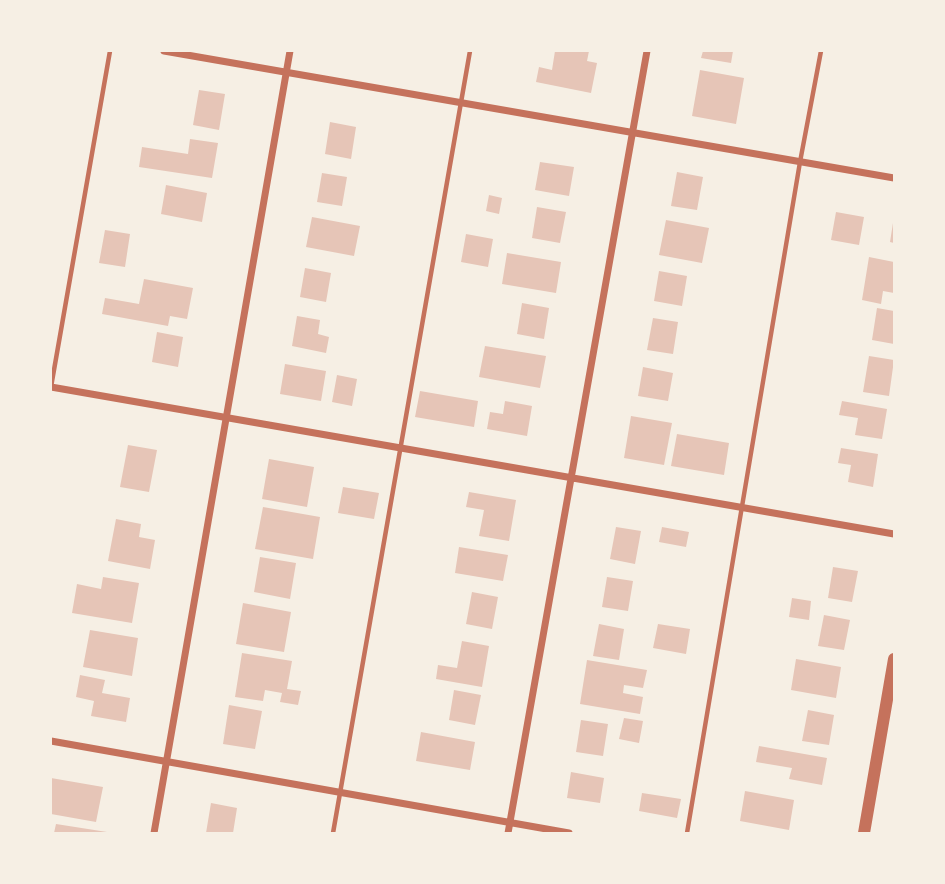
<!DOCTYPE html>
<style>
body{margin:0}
#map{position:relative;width:945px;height:884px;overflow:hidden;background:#f6efe4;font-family:"Space Grotesk",sans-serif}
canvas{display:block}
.frame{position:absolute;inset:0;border:52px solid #f6efe4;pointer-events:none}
</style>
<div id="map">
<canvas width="945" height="884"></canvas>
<div class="frame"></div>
</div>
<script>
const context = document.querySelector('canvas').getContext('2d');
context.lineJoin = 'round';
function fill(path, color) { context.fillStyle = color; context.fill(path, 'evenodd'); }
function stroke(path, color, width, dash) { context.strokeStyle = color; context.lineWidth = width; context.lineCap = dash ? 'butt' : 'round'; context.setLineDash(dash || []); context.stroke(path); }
fill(new Path2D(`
 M555,51H589L587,61L597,63L591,93L536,82L539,67L552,70Z
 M703,51H733L731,63L701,58Z
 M700,70L744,78L736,124L692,116Z
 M199,90L225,94L219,130L193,125Z
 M330,122L356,127L351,159L325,154Z
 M190,139L218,143L212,178L139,167L142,147L188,154Z
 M540,162L574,167L569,196L535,190Z
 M677,172L703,177L697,210L671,206Z
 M322,173L347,177L342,206L317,202Z
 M166,185L207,193L202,222L161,214Z
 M489,195L502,198L499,214L486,211Z
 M537,207L566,212L560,243L532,238Z
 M836,212L864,217L859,245L831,240Z
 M312,217L360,226L354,256L306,247Z
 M666,220L709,228L702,263L659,255Z
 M893,223H894V243L890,242Z
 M105,230L130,234L125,267L99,263Z
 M466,234L493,239L488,267L461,262Z
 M507,253L561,262L556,293L502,284Z
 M869,257L894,262V293L883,291L881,304L862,300Z
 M305,268L331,273L326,302L300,297Z
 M659,271L687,276L682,306L654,301Z
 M144,279L193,288L187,319L170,316L168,326L102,314L105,298L139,304Z
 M522,303L549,308L544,339L517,334Z
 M877,308L894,311V344L872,340Z
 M297,316L320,320L318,334L329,337L326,353L292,346Z
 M653,318L678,322L673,354L647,350Z
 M157,332L183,337L178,367L152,362Z
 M485,346L546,356L540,388L479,377Z
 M869,356L894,360L889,396L863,392Z
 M285,364L326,371L321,401L280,394Z
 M643,367L673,373L668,401L638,396Z
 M337,375L357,379L352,406L332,402Z
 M420,391L478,401L474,427L415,417Z
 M505,401L532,406L527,436L487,429L490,412L503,414Z
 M842,401L887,409L882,439L855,435L858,418L839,415Z
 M631,416L672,423L664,465L624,458Z
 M677,434L729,443L724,475L671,466Z
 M128,445L157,450L149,492L120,487Z
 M841,448L878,454L873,487L848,482L851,465L838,463Z
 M269,459L314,467L307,507L262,499Z
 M343,487L379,493L374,519L338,513Z
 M469,492L516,500L509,541L479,536L484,510L466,507Z
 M263,507L320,517L313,559L255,549Z
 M116,519L141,524L139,537L155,540L150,569L108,561Z
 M616,527L641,531L635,564L610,559Z
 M662,527L689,532L686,547L659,542Z
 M459,547L508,555L503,581L455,573Z
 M260,557L296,563L290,599L254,592Z
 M833,567L858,571L852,602L828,598Z
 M103,577L139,583L132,623L72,613L77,584L101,589Z
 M607,577L633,581L628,611L602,607Z
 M472,592L498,597L492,629L466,624Z
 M792,598L811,601L809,620L789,617Z
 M243,603L291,612L284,652L236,644Z
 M824,615L850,620L844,650L818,646Z
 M599,624L624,629L619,660L593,656Z
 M658,624L690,629L686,654L653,648Z
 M90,630L138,638L132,676L83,667Z
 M462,641L489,646L482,687L436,679L438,665L457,668Z
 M242,653L292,661L287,689L301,691L298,705L280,702L282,693L265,690L263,701L235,697Z
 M796,659L841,667L836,698L791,690Z
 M587,660L647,670L643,688L624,685L623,693L643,697L640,714L580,704Z
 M80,675L105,680L102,693L130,698L126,722L91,716L94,701L76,697Z
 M454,690L481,695L475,725L449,720Z
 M229,705L262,711L255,749L223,744Z
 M808,710L834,715L829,745L802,741Z
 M624,718L643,721L639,743L619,739Z
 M581,720L608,724L603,756L576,752Z
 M421,732L475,742L470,770L416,761Z
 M759,746L827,758L822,785L789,779L792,768L756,762Z
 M571,772L604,778L600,803L567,798Z
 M51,778L103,787L96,822L51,814Z
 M745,791L794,800L789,830L740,821Z
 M642,793L681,799L677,818L639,811Z
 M211,803L237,808L233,833H206Z
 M56,824L107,832V833H54Z`), '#e6c5b7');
stroke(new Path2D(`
 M51,387L110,51
 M333,833L470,51
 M687,833L800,162L821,51`), '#c5725c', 4.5);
stroke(new Path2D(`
 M164,51L894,178
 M51,387L894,534
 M51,741L569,833
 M154,833L290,51
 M508,833L647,51`), '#c5725c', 7);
stroke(new Path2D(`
 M864,833L894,659`), '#c5725c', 12);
</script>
